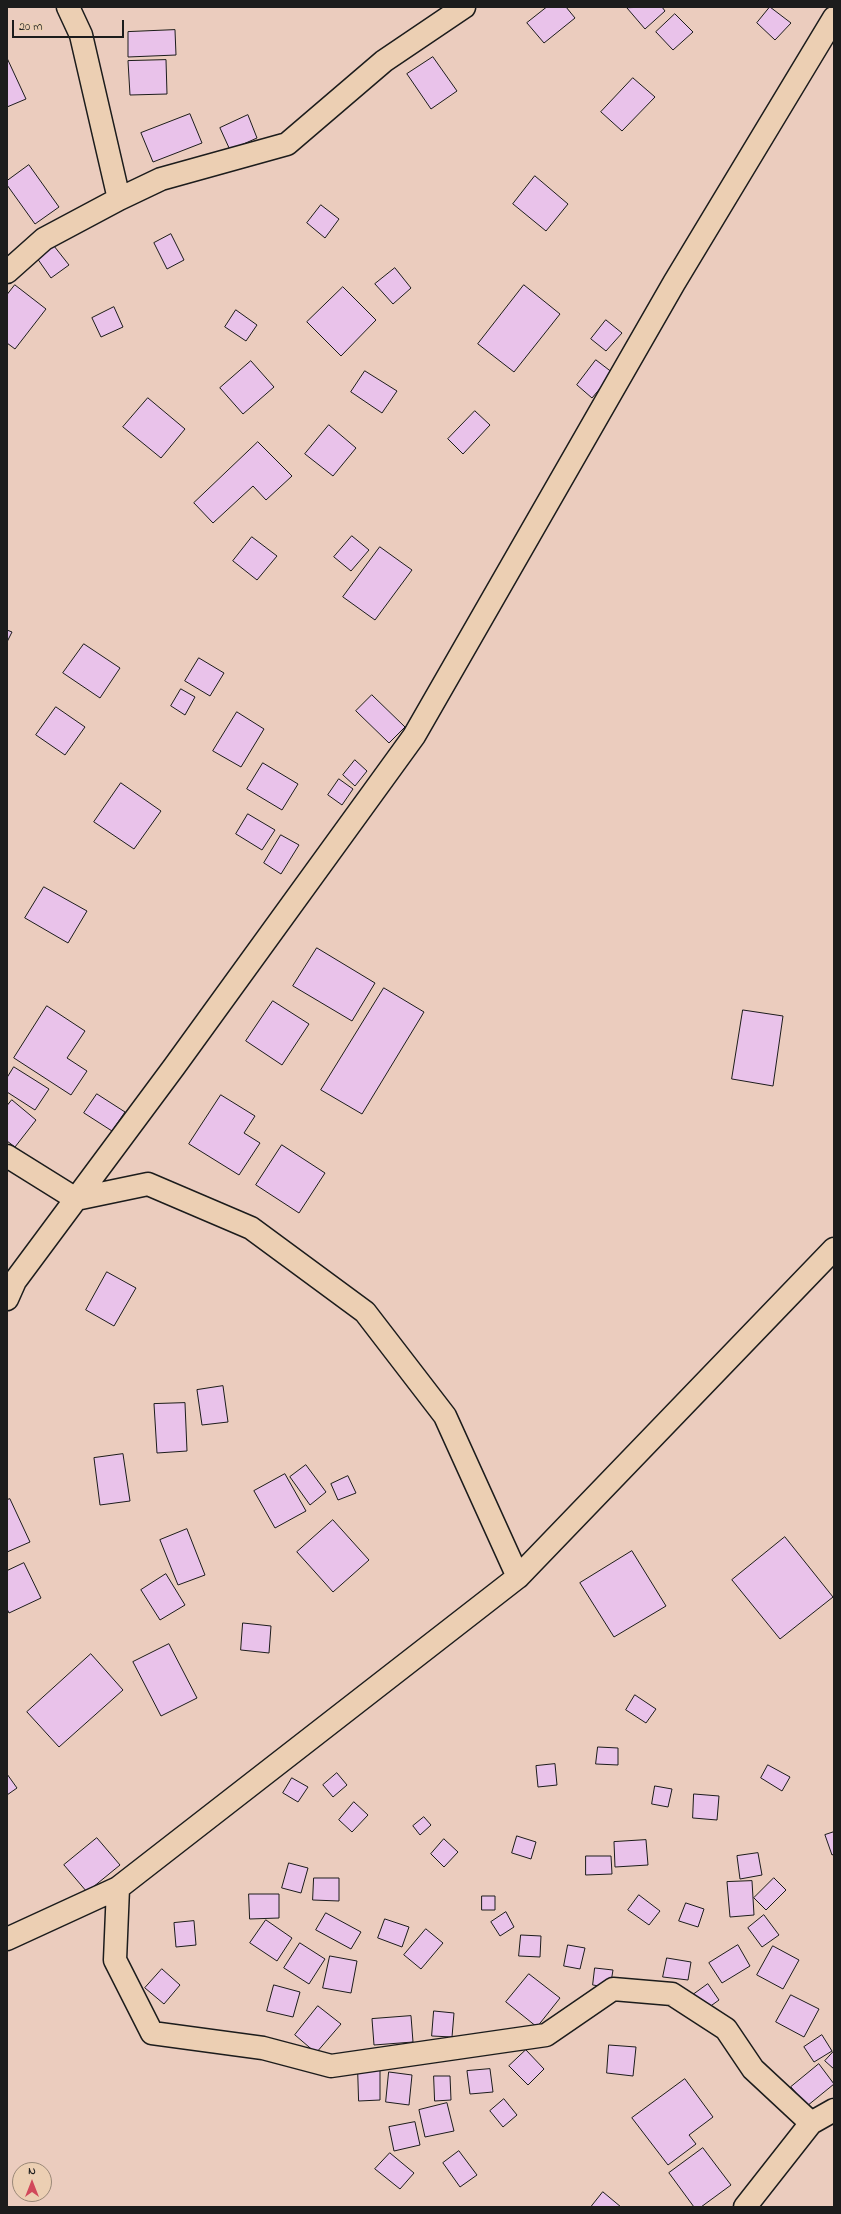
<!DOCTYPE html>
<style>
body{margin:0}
#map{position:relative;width:841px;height:2214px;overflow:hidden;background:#ebccbe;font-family:"Indie Flower",sans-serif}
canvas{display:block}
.frame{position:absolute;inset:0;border:8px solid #1c1c1c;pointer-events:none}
.north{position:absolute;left:12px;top:2162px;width:40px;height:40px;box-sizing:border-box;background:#eccfb3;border:1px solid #998777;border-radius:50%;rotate:0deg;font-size:11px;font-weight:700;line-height:16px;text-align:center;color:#1c1c1c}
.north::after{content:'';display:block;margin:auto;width:14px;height:18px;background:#d1495b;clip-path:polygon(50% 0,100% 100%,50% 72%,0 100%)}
.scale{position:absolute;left:12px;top:20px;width:112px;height:18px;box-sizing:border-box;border:2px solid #1c1c1c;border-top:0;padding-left:5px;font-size:12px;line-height:14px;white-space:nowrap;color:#1c1c1c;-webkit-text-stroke:3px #eccfb3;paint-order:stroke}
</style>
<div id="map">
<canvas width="841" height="2214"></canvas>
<div class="frame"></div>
<div class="north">N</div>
<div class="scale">20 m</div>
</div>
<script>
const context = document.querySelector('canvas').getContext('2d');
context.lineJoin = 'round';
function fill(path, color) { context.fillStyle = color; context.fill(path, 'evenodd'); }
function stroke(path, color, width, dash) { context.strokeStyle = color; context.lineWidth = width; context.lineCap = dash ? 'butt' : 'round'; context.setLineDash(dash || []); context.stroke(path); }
const building = new Path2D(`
 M547,7H566L575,18L544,43L527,23Z
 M662,7L665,11L645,29L627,8Z
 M770,7L791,23L775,40L757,23Z
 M675,14L693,32L673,50L656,32Z
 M175,30L176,55L128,57V32Z
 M433,57L457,91L431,109L407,74Z
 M7,58L26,99L7,107Z
 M166,60L167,94L130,95L128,61Z
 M633,78L655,97L622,131L601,112Z
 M190,114L202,143L153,162L141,133Z
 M248,115L257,138L230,150L220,128Z
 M29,165L59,207L35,224L7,185V181Z
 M535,176L568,204L546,231L513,204Z
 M321,205L339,219L325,238L307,223Z
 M171,234L184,260L167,269L154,243Z
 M54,246L69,265L51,278L37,258Z
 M395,268L411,288L393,304L375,284Z
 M15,285L46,309L15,349L7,343V295Z
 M524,285L560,314L514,372L478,344Z
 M343,287L376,320L341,356L307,322Z
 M114,307L123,327L101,337L92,318Z
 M236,310L257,325L246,341L225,327Z
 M606,320L622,333L606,351L591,339Z
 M596,360L613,373L592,398L577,385Z
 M251,361L274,387L243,414L220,388Z
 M365,371L397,391L382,413L351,392Z
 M148,398L185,429L161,458L123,427Z
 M475,411L490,425L463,454L448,439Z
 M329,425L356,448L333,476L305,454Z
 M258,442L292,476L266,500L253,486L213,523L194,503Z
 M352,536L369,550L351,571L334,557Z
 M252,537L277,556L257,580L233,561Z
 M380,547L412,570L375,620L343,597Z
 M7,630L12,632L7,642Z
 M84,644L120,668L100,698L63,673Z
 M199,658L224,673L210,696L185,681Z
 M181,689L195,697L185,715L171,706Z
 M372,695L405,727L389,743L356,711Z
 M56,707L85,727L65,755L36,735Z
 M237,712L264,729L241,767L213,751Z
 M355,760L367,771L355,786L343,775Z
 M263,763L298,784L282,810L247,789Z
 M339,779L353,789L342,805L328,795Z
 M121,783L161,811L134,849L94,822Z
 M248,814L275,830L262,850L236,834Z
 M281,835L299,845L281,874L264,863Z
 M44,887L87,911L68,943L25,918Z
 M317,948L375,983L352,1021L293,986Z
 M384,988L424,1012L362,1114L321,1090Z
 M273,1001L309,1024L282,1065L246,1041Z
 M47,1006L85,1031L67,1058L87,1071L71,1095L14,1058Z
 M743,1010L783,1016L773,1086L732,1079Z
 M14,1067L49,1089L35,1110L7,1092V1078Z
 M97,1094L125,1112L112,1131L84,1113Z
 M221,1095L255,1116L244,1133L260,1143L239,1175L189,1144Z
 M12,1100L36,1120L15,1147L7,1141V1106Z
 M282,1145L325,1173L299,1213L256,1185Z
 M107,1272L136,1288L114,1326L86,1310Z
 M223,1386L228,1422L202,1425L197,1390Z
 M185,1403L187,1451L157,1453L154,1404Z
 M123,1454L130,1501L100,1505L94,1458Z
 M306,1465L326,1492L310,1505L290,1477Z
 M285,1474L306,1511L275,1528L254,1491Z
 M348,1476L356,1493L338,1500L331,1484Z
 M10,1499L30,1542L7,1552V1500Z
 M333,1520L369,1560L333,1592L297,1552Z
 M187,1529L205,1575L178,1585L160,1540Z
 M785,1537L833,1597L780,1639L732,1580Z
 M632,1551L666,1606L614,1637L580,1583Z
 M24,1563L41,1598L9,1613L7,1609V1571Z
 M166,1574L185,1605L160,1620L141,1590Z
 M243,1623L271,1626L269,1653L241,1650Z
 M169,1644L197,1698L161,1716L133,1662Z
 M91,1654L123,1690L59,1747L27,1712Z
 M635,1695L656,1709L646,1723L626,1710Z
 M598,1747L618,1748V1765L596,1764Z
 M555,1764L557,1785L538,1787L536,1766Z
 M768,1765L790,1777L782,1791L761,1778Z
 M337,1773L347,1785L333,1797L323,1785Z
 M7,1774L17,1788L7,1795Z
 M292,1778L308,1787L298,1802L283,1793Z
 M655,1786L672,1789L668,1807L652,1804Z
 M694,1794L719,1796L717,1820L693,1818Z
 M354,1802L368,1815L352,1832L339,1820Z
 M424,1817L431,1825L420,1835L413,1826Z
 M834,1832V1854L832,1855L825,1835Z
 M517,1836L536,1842L531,1859L512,1853Z
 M97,1838L120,1865L87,1892L64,1865Z
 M444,1839L458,1852L444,1867L431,1854Z
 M646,1840L648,1865L615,1867L614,1842Z
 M758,1853L762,1875L740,1879L737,1856Z
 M586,1856H611L612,1874L586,1875Z
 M289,1863L308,1868L301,1893L282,1888Z
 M314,1878H339V1901L313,1900Z
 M774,1878L786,1890L766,1910L754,1898Z
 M752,1881L754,1915L730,1917L727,1882Z
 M249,1894H279V1918L250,1919Z
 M639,1895L660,1911L649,1925L628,1910Z
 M482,1896H495V1910H482Z
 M686,1903L704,1909L698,1927L679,1921Z
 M506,1912L514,1927L500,1936L491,1922Z
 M326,1913L361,1932L351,1949L316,1930Z
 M764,1915L779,1935L762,1947L748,1928Z
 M385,1919L409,1927L402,1947L378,1938Z
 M266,1920L292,1938L277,1961L250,1943Z
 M194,1921L196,1945L176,1947L174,1923Z
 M426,1929L443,1943L421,1969L404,1955Z
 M521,1935L541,1936L540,1957L519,1956Z
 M300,1943L325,1959L309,1984L284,1968Z
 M568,1945L585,1948L580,1969L564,1966Z
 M738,1945L750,1966L722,1983L709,1963Z
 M773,1946L799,1960L783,1989L757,1975Z
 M330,1956L357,1961L351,1993L323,1988Z
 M667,1958L691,1962L688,1980L663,1977Z
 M595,1968L613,1970L610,1988L593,1985Z
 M162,1969L180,1985L164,2004L145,1988Z
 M529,1974L560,1998L537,2027L506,2002Z
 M708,1984L719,2000L701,2013L690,1997Z
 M274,1985L300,1992L293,2017L267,2011Z
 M791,1995L819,2009L804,2037L776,2022Z
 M318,2006L341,2024L316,2053L295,2035Z
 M434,2011L454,2013L452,2037L432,2036Z
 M411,2016L413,2042L374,2045L372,2019Z
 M822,2035L832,2051L814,2062L804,2047Z
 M609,2045L636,2047L633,2076L607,2073Z
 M526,2050L544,2069L528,2085L509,2066Z
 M834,2051V2069L825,2061Z
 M819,2064L834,2084L807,2106L791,2087Z
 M358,2069H380V2100L359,2101Z
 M490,2069L493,2092L470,2094L467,2071Z
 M389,2072L412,2075L409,2105L386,2102Z
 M434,2076H450L451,2100L435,2101Z
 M685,2079L713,2117L689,2135L696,2144L668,2165L632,2118Z
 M504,2099L517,2115L503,2127L490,2111Z
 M447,2103L454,2131L425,2137L419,2110Z
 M415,2122L420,2145L394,2151L389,2127Z
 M703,2148L731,2185L701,2207H694L669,2173Z
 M459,2151L477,2175L460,2187L443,2163Z
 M390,2153L414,2173L400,2189L375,2169Z
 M603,2192L621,2207H591Z`);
fill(building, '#e9c2ea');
stroke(building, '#1c1c1c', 1);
const minor = new Path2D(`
 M119,199L161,179L287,144L384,61L464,7
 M7,272L44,239L119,199L81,35L68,7
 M7,1156L76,1199L148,1184L251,1228L365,1312L445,1416L518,1577
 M7,1299L15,1281L174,1067L414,736L674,283L834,18
 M118,1888L115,1960L152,2033L263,2048L331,2066L546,2035L613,1989L672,1994L726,2029L753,2069L811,2123
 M7,1939L118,1888L518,1577L834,1249
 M745,2207L811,2123L834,2110`);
stroke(minor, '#1c1c1c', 25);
stroke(minor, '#eccfb3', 22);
</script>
